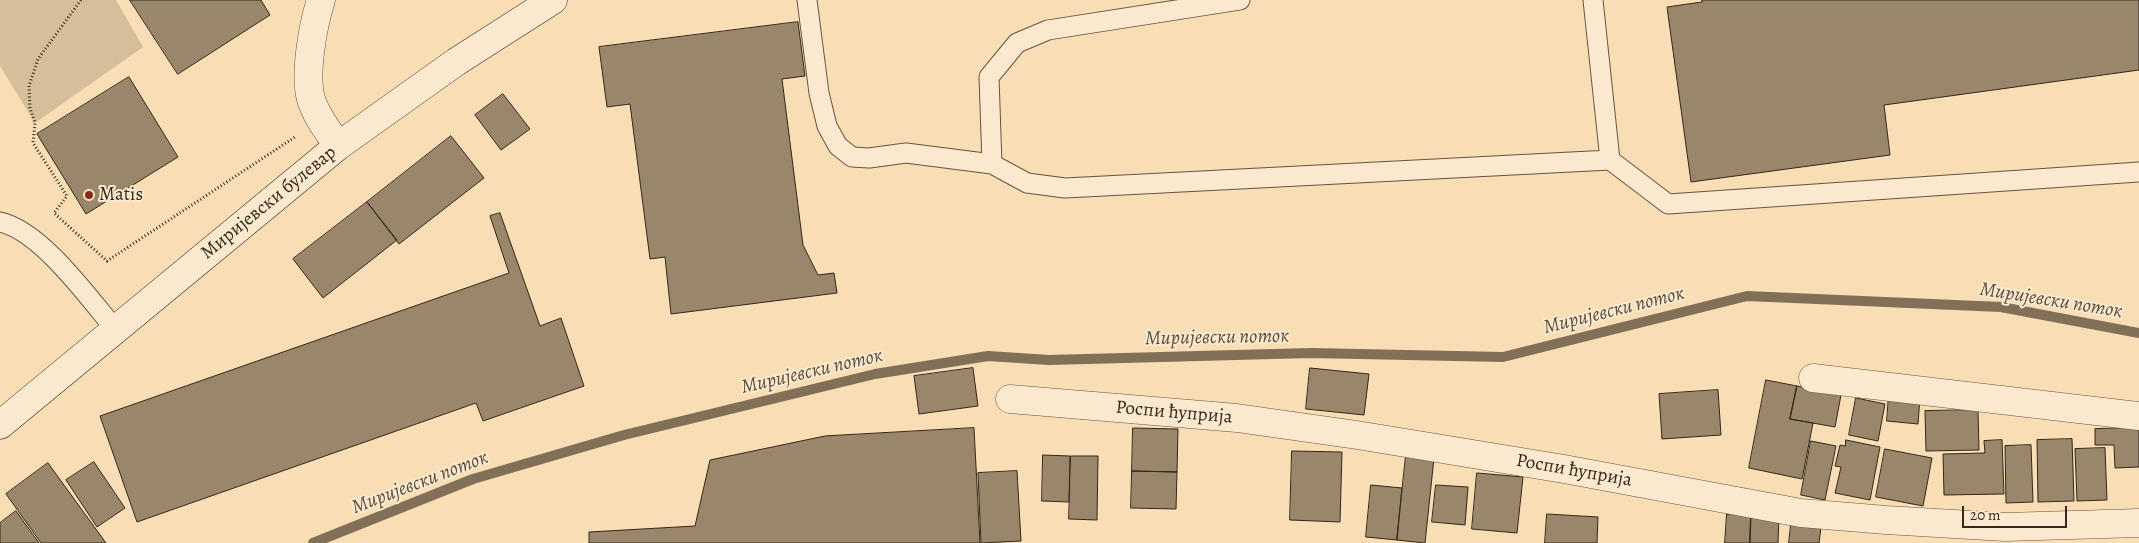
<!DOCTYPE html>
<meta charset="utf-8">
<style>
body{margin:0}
#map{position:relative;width:2139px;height:543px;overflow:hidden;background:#f8ddb5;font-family:Alegreya,serif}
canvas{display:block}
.scale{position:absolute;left:1962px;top:506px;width:105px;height:22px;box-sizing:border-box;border:2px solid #32281b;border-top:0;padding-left:6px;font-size:15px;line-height:18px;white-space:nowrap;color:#32281b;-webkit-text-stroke:4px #fae9cf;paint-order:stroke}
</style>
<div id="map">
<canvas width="2139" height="543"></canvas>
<div class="scale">20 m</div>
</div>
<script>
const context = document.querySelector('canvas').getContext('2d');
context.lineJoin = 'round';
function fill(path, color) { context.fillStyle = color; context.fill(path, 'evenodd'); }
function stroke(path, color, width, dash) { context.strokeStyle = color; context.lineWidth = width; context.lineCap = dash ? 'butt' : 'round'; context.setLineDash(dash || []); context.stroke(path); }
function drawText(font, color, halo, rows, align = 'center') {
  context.font = font + ' Alegreya,serif'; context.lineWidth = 4; context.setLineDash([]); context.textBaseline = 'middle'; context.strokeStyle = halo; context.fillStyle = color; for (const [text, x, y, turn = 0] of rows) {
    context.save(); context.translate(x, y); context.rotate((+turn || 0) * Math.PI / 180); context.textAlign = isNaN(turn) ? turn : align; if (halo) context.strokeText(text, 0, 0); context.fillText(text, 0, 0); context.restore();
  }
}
fill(new Path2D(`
 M0,0H116L143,47L35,123L0,66Z`), '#d6be9b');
stroke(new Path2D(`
 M313,543L473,479L624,435L875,374L988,356L1049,360L1311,353L1503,357L1747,296L2001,307L2139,333`), '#816f58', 10);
const building = new Path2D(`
 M130,0H261L270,15L178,74Z
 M1702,0H2139V70L1884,105L1890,155L1691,182L1667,7L1702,2Z
 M798,22L805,76L782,79L803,245L818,275L834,273L837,293L671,314L665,257L650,259L630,104L607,107L599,47Z
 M129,77L178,157L86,214L37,134Z
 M503,94L530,129L501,150L475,115Z
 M451,136L484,178L399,244L367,202Z
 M367,202L397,240L323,298L293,259Z
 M500,213L540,326L561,318L584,386L483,421L476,403L137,522L100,416L509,273L490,216Z
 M973,368L978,406L919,414L914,376Z
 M1310,368L1369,374L1364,415L1306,409Z
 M1766,380L1797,386L1790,419L1813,423L1802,479L1749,468Z
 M1797,386L1841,395L1835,427L1790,419Z
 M1718,390L1721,435L1662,439L1659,394Z
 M1889,394L1920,397L1918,424L1887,421Z
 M1856,398L1885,404L1878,441L1849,435Z
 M1978,410L1979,450L1926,451L1925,411Z
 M974,428L980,543H589V532L695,526L710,460L825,436Z
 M1133,428L1178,429L1177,472L1132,471Z
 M2139,428V467L2115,468L2114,445H2095V429Z
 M2072,439L2074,501L2038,502L2037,440Z
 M1846,440L1880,447L1870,500L1835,493L1841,467L1835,466L1840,445L1845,446Z
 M2002,440L2004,494L1944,495L1943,454L1985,453L1984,441Z
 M1811,441L1836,446L1825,500L1801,495Z
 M2031,445L2033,502L2006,503L2005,446Z
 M2105,448L2107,500L2077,501L2075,449Z
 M1885,449L1932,458L1923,506L1876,497Z
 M1292,451L1342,452L1340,522L1290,520Z
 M1043,455L1070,456L1069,502L1042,501Z
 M1406,455L1434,458L1425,543L1397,540Z
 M1071,456H1098L1097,520L1069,519Z
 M94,462L125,508L97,527L66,480Z
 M48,463L106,543H41L6,494Z
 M1017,471L1021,541L981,543L978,473Z
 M1132,471L1177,472L1176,509L1131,508Z
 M1477,473L1523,477L1517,533L1472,529Z
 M1371,485L1402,488L1397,540L1366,537Z
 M1436,485L1468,487L1465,525L1432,522Z
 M16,511L39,543H0V523Z
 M1547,514L1598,517L1597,543H1545Z
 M1727,514L1751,515L1750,543H1725Z
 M1751,515L1779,516L1778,543H1750Z
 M1792,515L1822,519L1819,543H1789Z`);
fill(building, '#99866b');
stroke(building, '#32281b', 1);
const lane = new Path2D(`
 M807,0L819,93L827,126L838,146L852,157L869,158L906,153L992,164L1027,183L1065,188L1610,160L1668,204L2139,172
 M1593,0L1610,160
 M992,164L989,77L1017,43L1048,30L1240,0
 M0,222C41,231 88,297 115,329`);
const street = new Path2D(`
 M321,0C313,25 304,74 311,99C316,116 329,132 338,146
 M1813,378L2139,416
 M1010,399L1237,418L1357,435L1564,469L1801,513L1886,520L2005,527L2139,523`);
const secondary = new Path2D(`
 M0,425L338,146L456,62L553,0`);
stroke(lane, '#645542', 21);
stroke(street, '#645542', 29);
stroke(secondary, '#32281b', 29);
stroke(new Path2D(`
 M81,0L38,59L29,86L30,108L35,123L33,143L67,196L54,213L107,261L295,137`), '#32281b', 3, [1, 2.5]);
stroke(lane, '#fae9cf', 19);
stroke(street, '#fae9cf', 28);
stroke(secondary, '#fae9cf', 28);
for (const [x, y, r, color] of [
 [89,195,5,"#8f2418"]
]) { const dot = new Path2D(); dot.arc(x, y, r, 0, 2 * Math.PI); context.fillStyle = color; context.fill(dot); stroke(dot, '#fae9cf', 2); }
drawText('19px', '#32281b', '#fae9cf', [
 ["Matis",99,195]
], 'left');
drawText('19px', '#32281b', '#fae9cf', [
 ["Миријевски булевар",269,203,-39],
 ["Роспи ћуприја",1174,413,5],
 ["Роспи ћуприја",1574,471,10]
]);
drawText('italic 20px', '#594c3a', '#fae9cf', [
 ["Миријевски поток",2051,301,9],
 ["Миријевски поток",1614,311,-14],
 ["Миријевски поток",1217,338,-1],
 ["Миријевски поток",812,372,-13],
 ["Миријевски поток",420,483,-21]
]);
</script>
